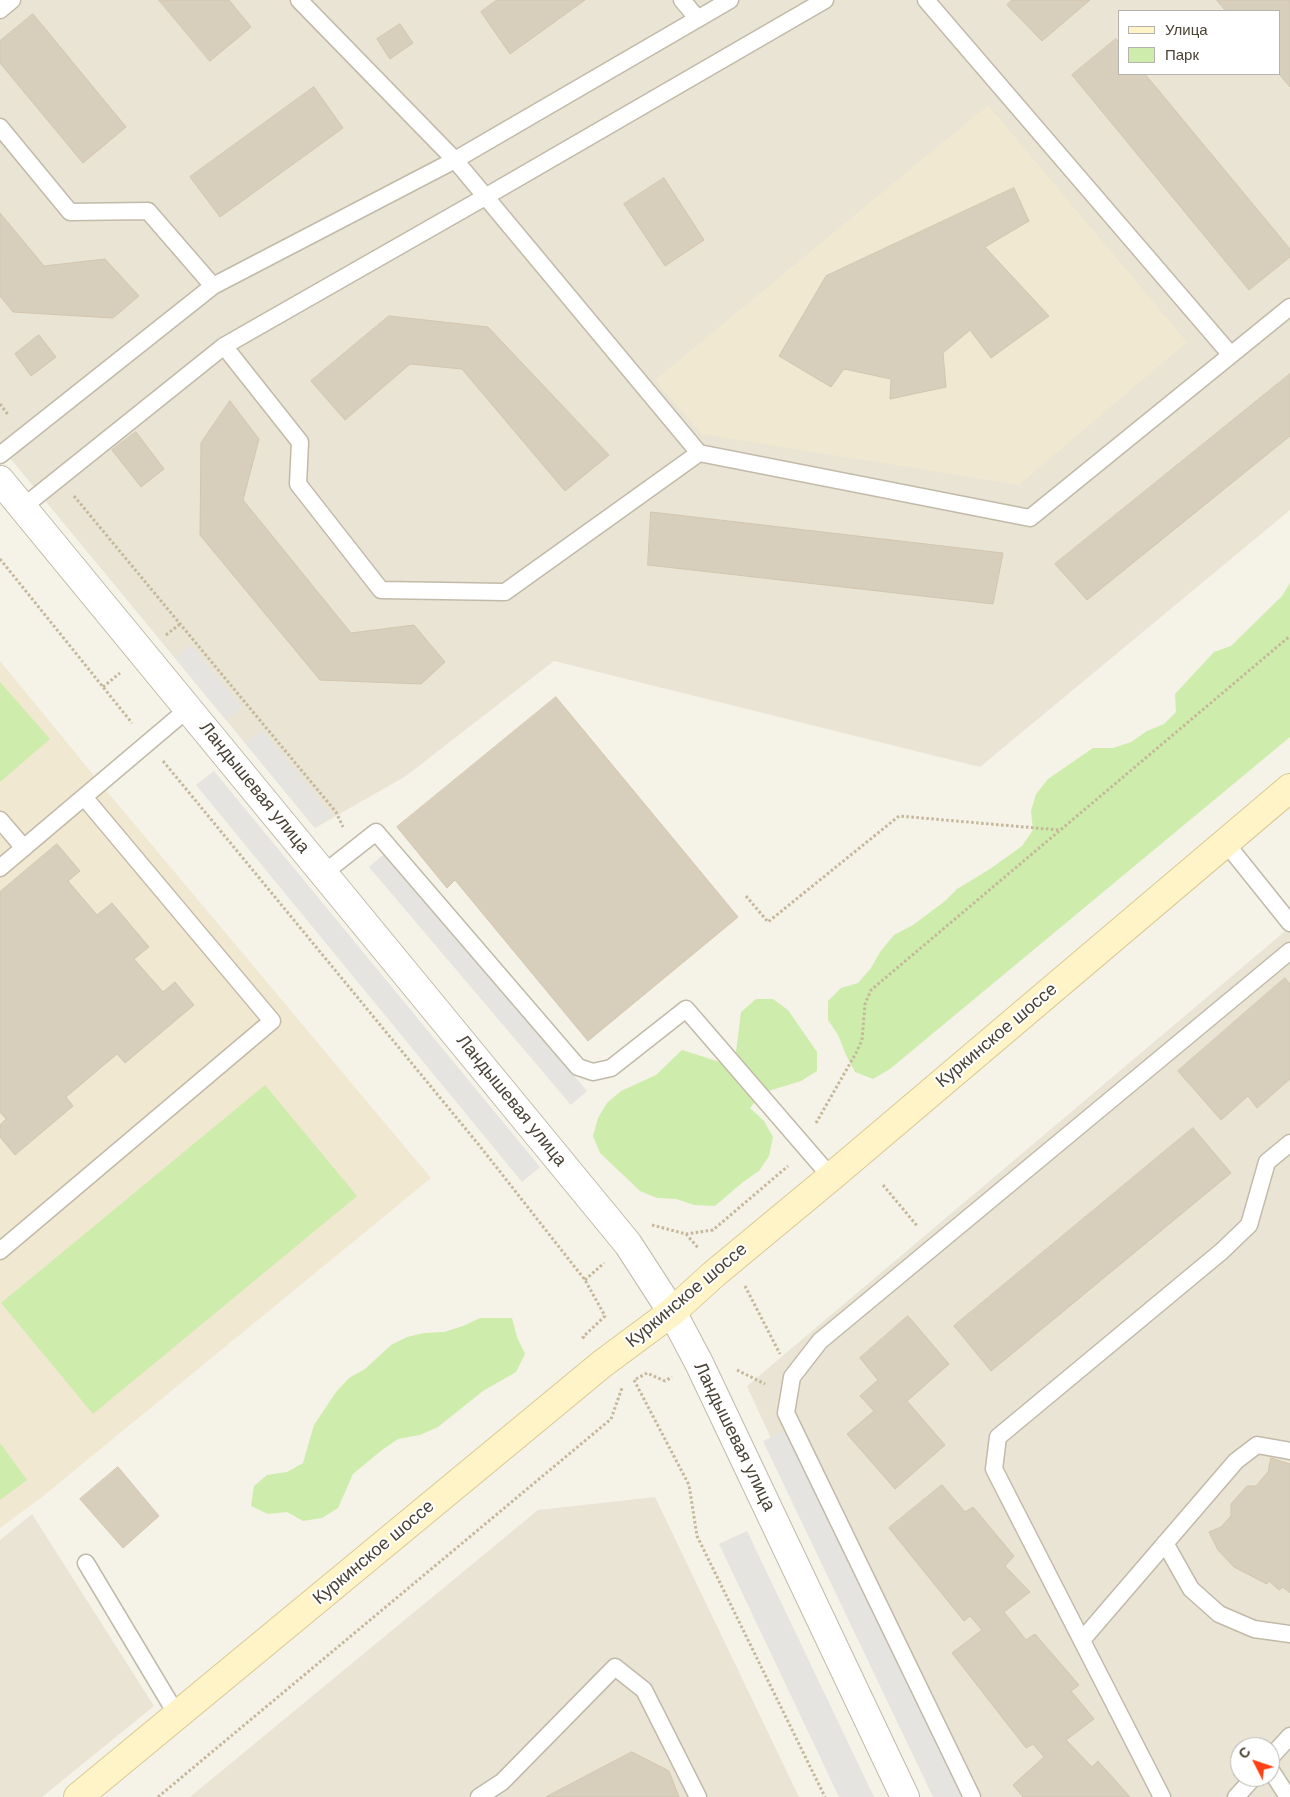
<!DOCTYPE html>
<meta charset="utf-8">
<style>
body{margin:0}
#map{position:relative;width:1290px;height:1797px;overflow:hidden;background:#f5f2e7;font-family:"DM Sans",sans-serif}
canvas{display:block}
.legend{position:absolute;left:1118px;top:10px;width:162px;height:65px;box-sizing:border-box;background:#fff;border:1px solid #b6b3ae;margin:0;padding:6px 9px;list-style:none;font-size:15px;color:#494235}
.legend li{display:flex;align-items:center;gap:10px;height:25px}
.legend b{width:25px;border:1px solid #b6b3ae}
.north{position:absolute;left:1230px;top:1737px;width:50px;height:50px;box-sizing:border-box;background:#fff;border:1px solid #b6b3ae;border-radius:50%;rotate:311deg;font-size:14px;font-weight:700;line-height:20px;text-align:center;color:#494235}
.north::after{content:'';display:block;margin:auto;width:18px;height:22px;background:#ff4015;clip-path:polygon(50% 0,100% 100%,50% 72%,0 100%)}
</style>
<div id="map">
<canvas width="1290" height="1797"></canvas>
<ul class="legend">
<li><b style="height:6px;background:#fff4c8"></b>Улица</li>
<li><b style="height:14px;background:#ceedad"></b>Парк</li>
</ul>
<div class="north">С</div>
</div>
<script>
const context = document.querySelector('canvas').getContext('2d');
context.lineJoin = 'round';
function fill(path, color) { context.fillStyle = color; context.fill(path, 'evenodd'); }
function stroke(path, color, width, dash) { context.strokeStyle = color; context.lineWidth = width; context.lineCap = dash ? 'butt' : 'round'; context.setLineDash(dash || []); context.stroke(path); }
function drawText(font, color, halo, rows, align = 'center') {
  context.font = font + ' "DM Sans",sans-serif'; context.lineWidth = 4; context.setLineDash([]); context.textBaseline = 'middle'; context.strokeStyle = halo; context.fillStyle = color; for (const [text, x, y, turn = 0] of rows) {
    context.save(); context.translate(x, y); context.rotate((+turn || 0) * Math.PI / 180); context.textAlign = isNaN(turn) ? turn : align; if (halo) context.strokeText(text, 0, 0); context.fillText(text, 0, 0); context.restore();
  }
}
fill(new Path2D(`
 M0,0H1290V510L980,767L554,661L406,776L315,828L0,446ZM1119,11H1279V74H1119Z
 M1290,927V1797H935L747,1386ZM1240,1747H1270V1777H1240Z
 M655,1497L799,1797H190L538,1510Z
 M32,1514L154,1706L42,1797H0V1540Z`), '#eae4d5');
fill(new Path2D(`
 M988,105L1187,342L1019,485L702,434L655,380Z
 M0,661L100,783L431,1178L42,1497L0,1528Z`), '#f0e8d0');
fill(new Path2D(`
 M1290,583V737L890,1069L873,1079L855,1072L846,1055L838,1035L828,1020V1001L841,988L858,983L871,968L880,952L894,935L913,925L945,901L957,889L990,869L1022,846L1033,830L1031,811L1036,794L1048,779L1093,748H1113L1131,742L1147,731L1164,724L1176,712L1175,694L1214,652L1231,646L1282,596Z
 M0,682L50,739L0,782Z
 M756,999H773L788,1010L817,1052V1071L801,1081L762,1093L750,1108L764,1121L773,1137L769,1156L759,1171L743,1182L715,1206L694,1205L676,1199L657,1198L640,1191L600,1153L593,1136L598,1118L607,1103L621,1091L656,1075L682,1050L720,1062L736,1052L741,1012Z
 M265,1085L357,1196L93,1414L1,1303Z
 M480,1318H512L517,1337L525,1354L516,1372L483,1391L438,1427L420,1435L398,1439L382,1450L353,1474L338,1508L322,1518L303,1521L287,1512L268,1514L251,1506L254,1486L267,1475L287,1472L303,1463L314,1425L336,1392L349,1378L365,1369L391,1345L407,1337L424,1333L444,1332L463,1326Z
 M0,1443L27,1480L0,1500Z`), '#ceedad');
fill(new Path2D(`
 M190,645L242,707L226,720L175,658Z
 M262,730L332,815L315,828L245,743Z
 M214,771L540,1167L522,1182L196,785Z
 M384,854L587,1091L571,1105L369,867Z
 M789,1429L965,1797H933L763,1441Z
 M747,1531L874,1797H839L719,1544Z`), '#e6e4e0');
const building = new Path2D(`
 M159,0H229L251,27L210,61Z
 M497,0H585L510,54L481,12Z
 M1012,0H1090L1042,41L1007,5Z
 M1217,0H1290V87L1279,74V11H1226Z
 M33,14L126,127L83,163L0,63V41Z
 M400,24L413,43L390,59L377,39Z
 M1116,39L1119,42V74H1145L1290,249V257L1249,290L1072,75Z
 M314,87L343,128L220,217L190,177Z
 M664,178L704,240L665,266L624,204Z
 M1014,188L1029,221L985,247L1049,316L991,358L970,330L943,353L946,387L890,399L891,379L844,369L831,387L779,356L826,276Z
 M0,213L44,266L105,259L139,296L113,318L13,312L0,296Z
 M389,316L488,327L609,455L565,491L462,369L410,364L345,420L311,381Z
 M39,335L56,357L31,376L15,354Z
 M1290,374V436L1087,600L1055,564Z
 M230,401L259,439L243,500L351,633L414,625L445,662L421,684L320,680L200,535L201,443Z
 M136,432L164,469L141,487L112,450Z
 M651,512L1003,553L993,604L648,565Z
 M556,697L738,917L588,1041L455,880L447,888L397,827Z
 M57,844L80,871L68,881L97,915L112,903L149,947L134,959L163,992L175,982L194,1005L125,1063L117,1054L66,1097L73,1106L15,1155L0,1137V1125L6,1119L0,1112V892Z
 M1285,978L1290,984V1079L1257,1108L1248,1096L1221,1120L1178,1071Z
 M1193,1128L1231,1173L991,1371L954,1326Z
 M908,1316L949,1364L907,1401L945,1445L895,1489L847,1434L874,1411L860,1396L878,1380L860,1358Z
 M1271,1458L1290,1464V1593L1283,1587L1279,1590L1269,1581L1267,1584L1234,1567L1218,1550L1209,1532L1221,1527L1231,1516V1504L1247,1486H1256L1268,1472Z
 M118,1467L159,1516L123,1548L80,1499Z
 M942,1485L965,1512L973,1507L1014,1556L1005,1566L1030,1592L1004,1612L1026,1640L1035,1634L1079,1685L1071,1691L1094,1719L1066,1740L1092,1767L1098,1761L1130,1797H1023L1013,1785L1044,1757L1033,1744L1026,1748L952,1653L982,1630L970,1616L964,1621L889,1528Z
 M632,1752L669,1771L679,1797H546Z`);
fill(building, '#d8cebc');
stroke(building, '#d3c6ae', 1);
const service = new Path2D(`
 M299,0L455,160L699,453
 M682,0L698,19
 M926,0L1231,355
 M0,10L12,0
 M0,127L70,212L148,211L213,286
 M224,346L300,442L298,484L381,590L505,592L699,453L1030,518L1290,307
 M0,455L213,286L455,160L730,0
 M23,507L224,346L485,197L825,0
 M0,820L24,848
 M1225,842L1290,923
 M0,868L189,708
 M324,873L376,832L578,1067L593,1072L611,1068L686,1009L831,1177
 M0,1251L272,1021L84,797
 M1165,1543L1191,1589L1219,1614L1254,1629L1290,1634
 M86,1563L177,1715
 M1082,1640L1236,1461L1257,1445L1290,1451
 M1270,1758L1290,1736
 M1270,1769L1288,1797
 M479,1797L502,1782L615,1667L644,1690L698,1797
 M972,1797L786,1413L792,1377L820,1341L1290,951
 M1162,1797L994,1469L998,1437L1222,1251L1249,1225L1267,1162L1290,1143
 M1236,1797L1254,1777`);
const minor = new Path2D(`
 M0,480L628,1244L672,1312L699,1363L905,1797`);
const secondary = new Path2D(`
 M78,1797L602,1364L672,1312L714,1274L831,1177L1290,788`);
stroke(service, '#c2baa9', 19);
stroke(minor, '#c2baa9', 30);
stroke(secondary, '#d9c993', 30);
stroke(new Path2D(`
 M0,404L9,416
 M74,496L336,812L343,827
 M0,559L132,723
 M166,635L180,624
 M103,687L120,673
 M163,761L479,1145L585,1280L605,1316L583,1337L585,1339
 M746,896L768,922L899,816L1059,830
 M816,1123L856,1053L862,1040L865,1004L871,990L1290,636
 M883,1185L918,1227
 M652,1225L686,1234L713,1230L788,1166
 M686,1234L699,1249
 M585,1280L604,1263
 M745,1286L780,1354
 M737,1370L765,1384
 M636,1379L647,1373L665,1381L672,1377
 M634,1380L689,1485L697,1536L825,1797
 M158,1797L611,1419L622,1388`), '#c5b799', 3, [2.5, 2.5]);
stroke(service, '#fff', 16);
stroke(minor, '#fff', 28);
stroke(secondary, '#fff4c8', 28);
drawText('18px', '#494235', '#fff', [
 ["Ландышевая улица",254,788,51],
 ["Куркинское шоссе",997,1036,-40],
 ["Ландышевая улица",511,1101,51],
 ["Куркинское шоссе",687,1296,-40],
 ["Ландышевая улица",734,1437,64],
 ["Куркинское шоссе",374,1553,-40]
]);
</script>
